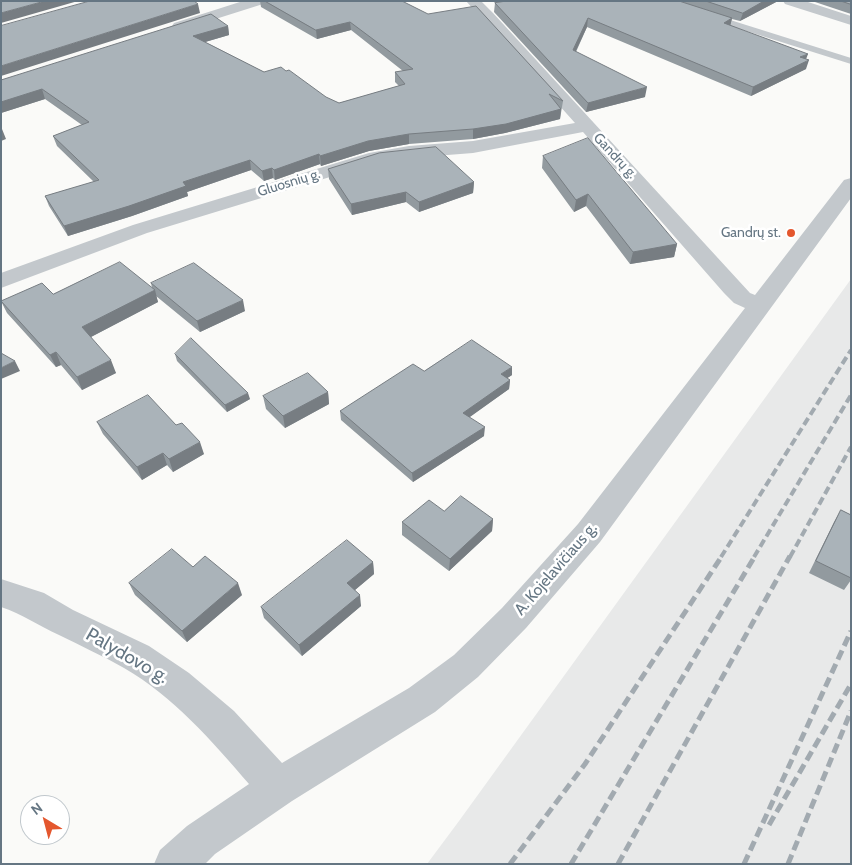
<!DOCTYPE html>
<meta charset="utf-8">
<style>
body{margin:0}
#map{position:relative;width:852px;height:865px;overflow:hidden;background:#fafaf8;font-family:Cabin,sans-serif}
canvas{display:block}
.frame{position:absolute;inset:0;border:2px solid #657683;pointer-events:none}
.north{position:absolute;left:20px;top:795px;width:50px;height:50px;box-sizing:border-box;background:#fff;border:1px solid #c1c8cd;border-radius:50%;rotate:323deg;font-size:14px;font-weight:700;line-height:20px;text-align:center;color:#657683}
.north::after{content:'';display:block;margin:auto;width:18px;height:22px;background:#e4572e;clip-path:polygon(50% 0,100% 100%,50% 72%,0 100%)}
</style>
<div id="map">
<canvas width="852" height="865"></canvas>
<div class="frame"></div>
<div class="north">N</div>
</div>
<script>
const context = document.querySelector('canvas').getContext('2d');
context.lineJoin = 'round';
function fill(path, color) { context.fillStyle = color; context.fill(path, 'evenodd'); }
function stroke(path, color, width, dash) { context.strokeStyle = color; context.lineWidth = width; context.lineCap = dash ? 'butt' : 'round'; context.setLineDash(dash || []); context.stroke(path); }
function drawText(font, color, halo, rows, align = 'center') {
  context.font = font + ' Cabin,sans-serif'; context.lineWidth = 5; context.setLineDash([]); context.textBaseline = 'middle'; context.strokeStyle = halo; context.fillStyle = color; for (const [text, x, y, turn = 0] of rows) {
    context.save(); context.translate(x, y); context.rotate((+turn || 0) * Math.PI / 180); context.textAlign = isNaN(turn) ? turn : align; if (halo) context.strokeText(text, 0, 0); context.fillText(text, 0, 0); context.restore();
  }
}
fill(new Path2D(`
 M851,279V864H427L459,821Z`), '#e8e9e9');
fill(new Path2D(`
 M708,13L851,58V64L705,18V14Z`), '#c3c8cc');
fill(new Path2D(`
 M243,1H265L263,4L184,29H174L172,26L174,23Z
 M466,1H481L493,13L750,293L755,295L844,180L851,178V198L600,542L526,628L478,677L435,712L292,801L215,854L205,864H154L160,850L187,826L249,784C212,741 173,696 124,668C103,656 81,646 59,635C39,626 22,614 1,607V579L44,593L73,610L149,646L189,673L234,711L282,763L409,688L454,655L502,608L578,524L745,308L734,303L724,293L583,132L473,153L409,158L379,162L147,233L1,288V273L133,225L369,153L409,146L473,141L575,123Z
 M783,1H805L851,16V25L785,4Z`), '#c3c8cc');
stroke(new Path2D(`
 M721,557L851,350
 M754,557L851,395
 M790,557L851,447`), '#a2aab0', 4, [8, 4]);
stroke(new Path2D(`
 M769,825L851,684
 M510,864L585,764L722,556
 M571,864L755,556
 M618,864L790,556
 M744,864L851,631
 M788,864L851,711`), '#a2aab0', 5, [10, 5]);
fill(new Path2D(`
 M260,1H402L563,101L560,119L505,133L473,139L409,144L369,151L321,166L320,164L275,180L273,178L264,181L251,170L187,192L188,196L132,216L68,236L49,206L45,196L94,182L57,146L53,136L82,125L45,99L1,113V80L228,26L229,35L205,42L264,72L339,103L399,86L395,82V72L403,71L351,30L317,39L261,7Z
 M507,1H778L740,21L732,19L730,25L806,59V69L751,96L587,27L576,52L645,97L586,112L494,12L495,3Z
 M812,1H851V14Z
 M543,156L677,244L674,257L630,264L586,206L574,212L542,168Z
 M328,169L474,182L473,193L419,212L406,202L352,215L329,179Z
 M151,283L245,311L200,332L156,296L158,302L91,337L116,373L82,390L61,365L56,367L7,313L1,301L53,294L152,288Z
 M175,354L250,399L227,412L177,361Z
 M424,371L512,375L507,378L510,380L509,389L469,417L484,436L413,482L341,420L340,411Z
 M328,392L329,404L285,428L266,409L263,396Z
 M97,422L204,454L173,472L167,465L142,480L103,434Z
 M841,510L851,515V580L844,590L809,573L834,522Z
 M444,511L493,519L492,531L449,571L402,535V522Z
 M373,562L374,574L355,590L361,606L302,656L264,618L261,607Z
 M129,583L242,595L187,642L135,595Z`), '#929a9f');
fill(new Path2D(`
 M45,1H78L1,23V13Z
 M764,1H778L740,21L743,13Z
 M198,4L200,13L1,76V66Z
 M588,18L587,27L572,59L573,50Z
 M732,18L730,27L724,23Z
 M350,22L351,30L317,39L316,30Z
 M228,26L229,35L195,45L193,36Z
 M808,54L805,62L809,60L806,69L751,96L753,87L800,57Z
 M647,87L645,97L586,112L588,103Z
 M42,89L45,99L1,113V102Z
 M561,109L560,119L505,133L473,139V129Z
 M2,129L6,139L1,141V130Z
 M409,134V144L369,151L321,166L320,156L368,141Z
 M319,154L320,164L275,180L274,170Z
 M250,160L251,170L187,192L188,196L132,216L68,236L64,226L183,182Z
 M272,168L273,178L264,181L262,171Z
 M474,182L473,193L419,212V202Z
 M406,192V202L352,215L351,204Z
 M588,194L586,206L574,212L576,200Z
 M677,244L674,257L630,264L633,252Z
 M155,290L158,302L87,339L82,327Z
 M243,300L245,311L200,332L197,321Z
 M56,352L61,365L56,367L50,355Z
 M111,360L116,373L82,390L77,377Z
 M15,361L20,371L1,379V368Z
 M512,367V375L500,383L501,374Z
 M510,380L509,389L463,422V413Z
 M328,392L329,404L285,428L283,416Z
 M248,393L250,399L227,412L225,405Z
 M485,427L484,436L413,482L412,473Z
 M200,442L204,454L173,472L169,459Z
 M163,453L167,465L142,480L137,467Z
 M493,519L492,531L449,571L450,559Z
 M373,562L374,574L349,595L347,583Z
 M238,583L242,595L187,642L182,631Z
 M360,595L361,606L302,656L299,645Z`), '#777d82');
const building = new Path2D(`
 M1,1H45L1,13Z
 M90,1H194L198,4L1,66V26Z
 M265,1H402L428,14L476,6L563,101L549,94L561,109L506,124L473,129L409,134L368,141L320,156L319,154L274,170L272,168L262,171L250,160L183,182L186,186L129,206L64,226L45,196L99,180L53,136L89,122L42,89L1,102V80L211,14L228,26L193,36L264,72L281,67L286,71L289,70L326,97L339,103L405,84L395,72L413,69L350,22L316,30Z
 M507,1H679L732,18L724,23L808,54L800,57L809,60L753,87L588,18L573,50L647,87L588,103L495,3Z
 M706,1H764L743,13Z
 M841,1H851V4Z
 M588,138L677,244L633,252L588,194L576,200L543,156Z
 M436,147L474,182L419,202L406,192L351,204L328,169L379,153Z
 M120,262L155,290L82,327L111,360L77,377L56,352L50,355L1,301L42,283L53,294Z
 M194,263L243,300L197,321L151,283Z
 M191,338L248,393L225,405L175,354Z
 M472,340L512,367L501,374L510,380L463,413L485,427L412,473L340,411L413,364L424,371Z
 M1,353L15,361L1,368Z
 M308,373L328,392L283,416L263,396Z
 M148,395L176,425L182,423L200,442L169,459L163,453L137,467L97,422Z
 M461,496L493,519L450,559L402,522L429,500L444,511Z
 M841,510L851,515V578L816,561Z
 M347,540L373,562L347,583L360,595L299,645L261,607Z
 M172,549L193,567L205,556L238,583L182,631L129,583Z`);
fill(building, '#aab3b9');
stroke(building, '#777d82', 1);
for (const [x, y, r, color] of [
 [791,233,5,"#e4572e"]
]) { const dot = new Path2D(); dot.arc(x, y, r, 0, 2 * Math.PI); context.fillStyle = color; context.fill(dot); stroke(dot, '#fff', 2); }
drawText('14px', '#657683', '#fff', [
 ["Gandrų g.",615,156,47],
 ["Gluosnių g.",289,183,-17]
]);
drawText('14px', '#657683', '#fff', [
 ["Gandrų st.",781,233]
], 'right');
drawText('16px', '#657683', '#fff', [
 ["A. Kojelavičiaus g.",556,569,-49]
]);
drawText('19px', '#657683', '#fff', [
 ["Palydovo g.",127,656,30]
]);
</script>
